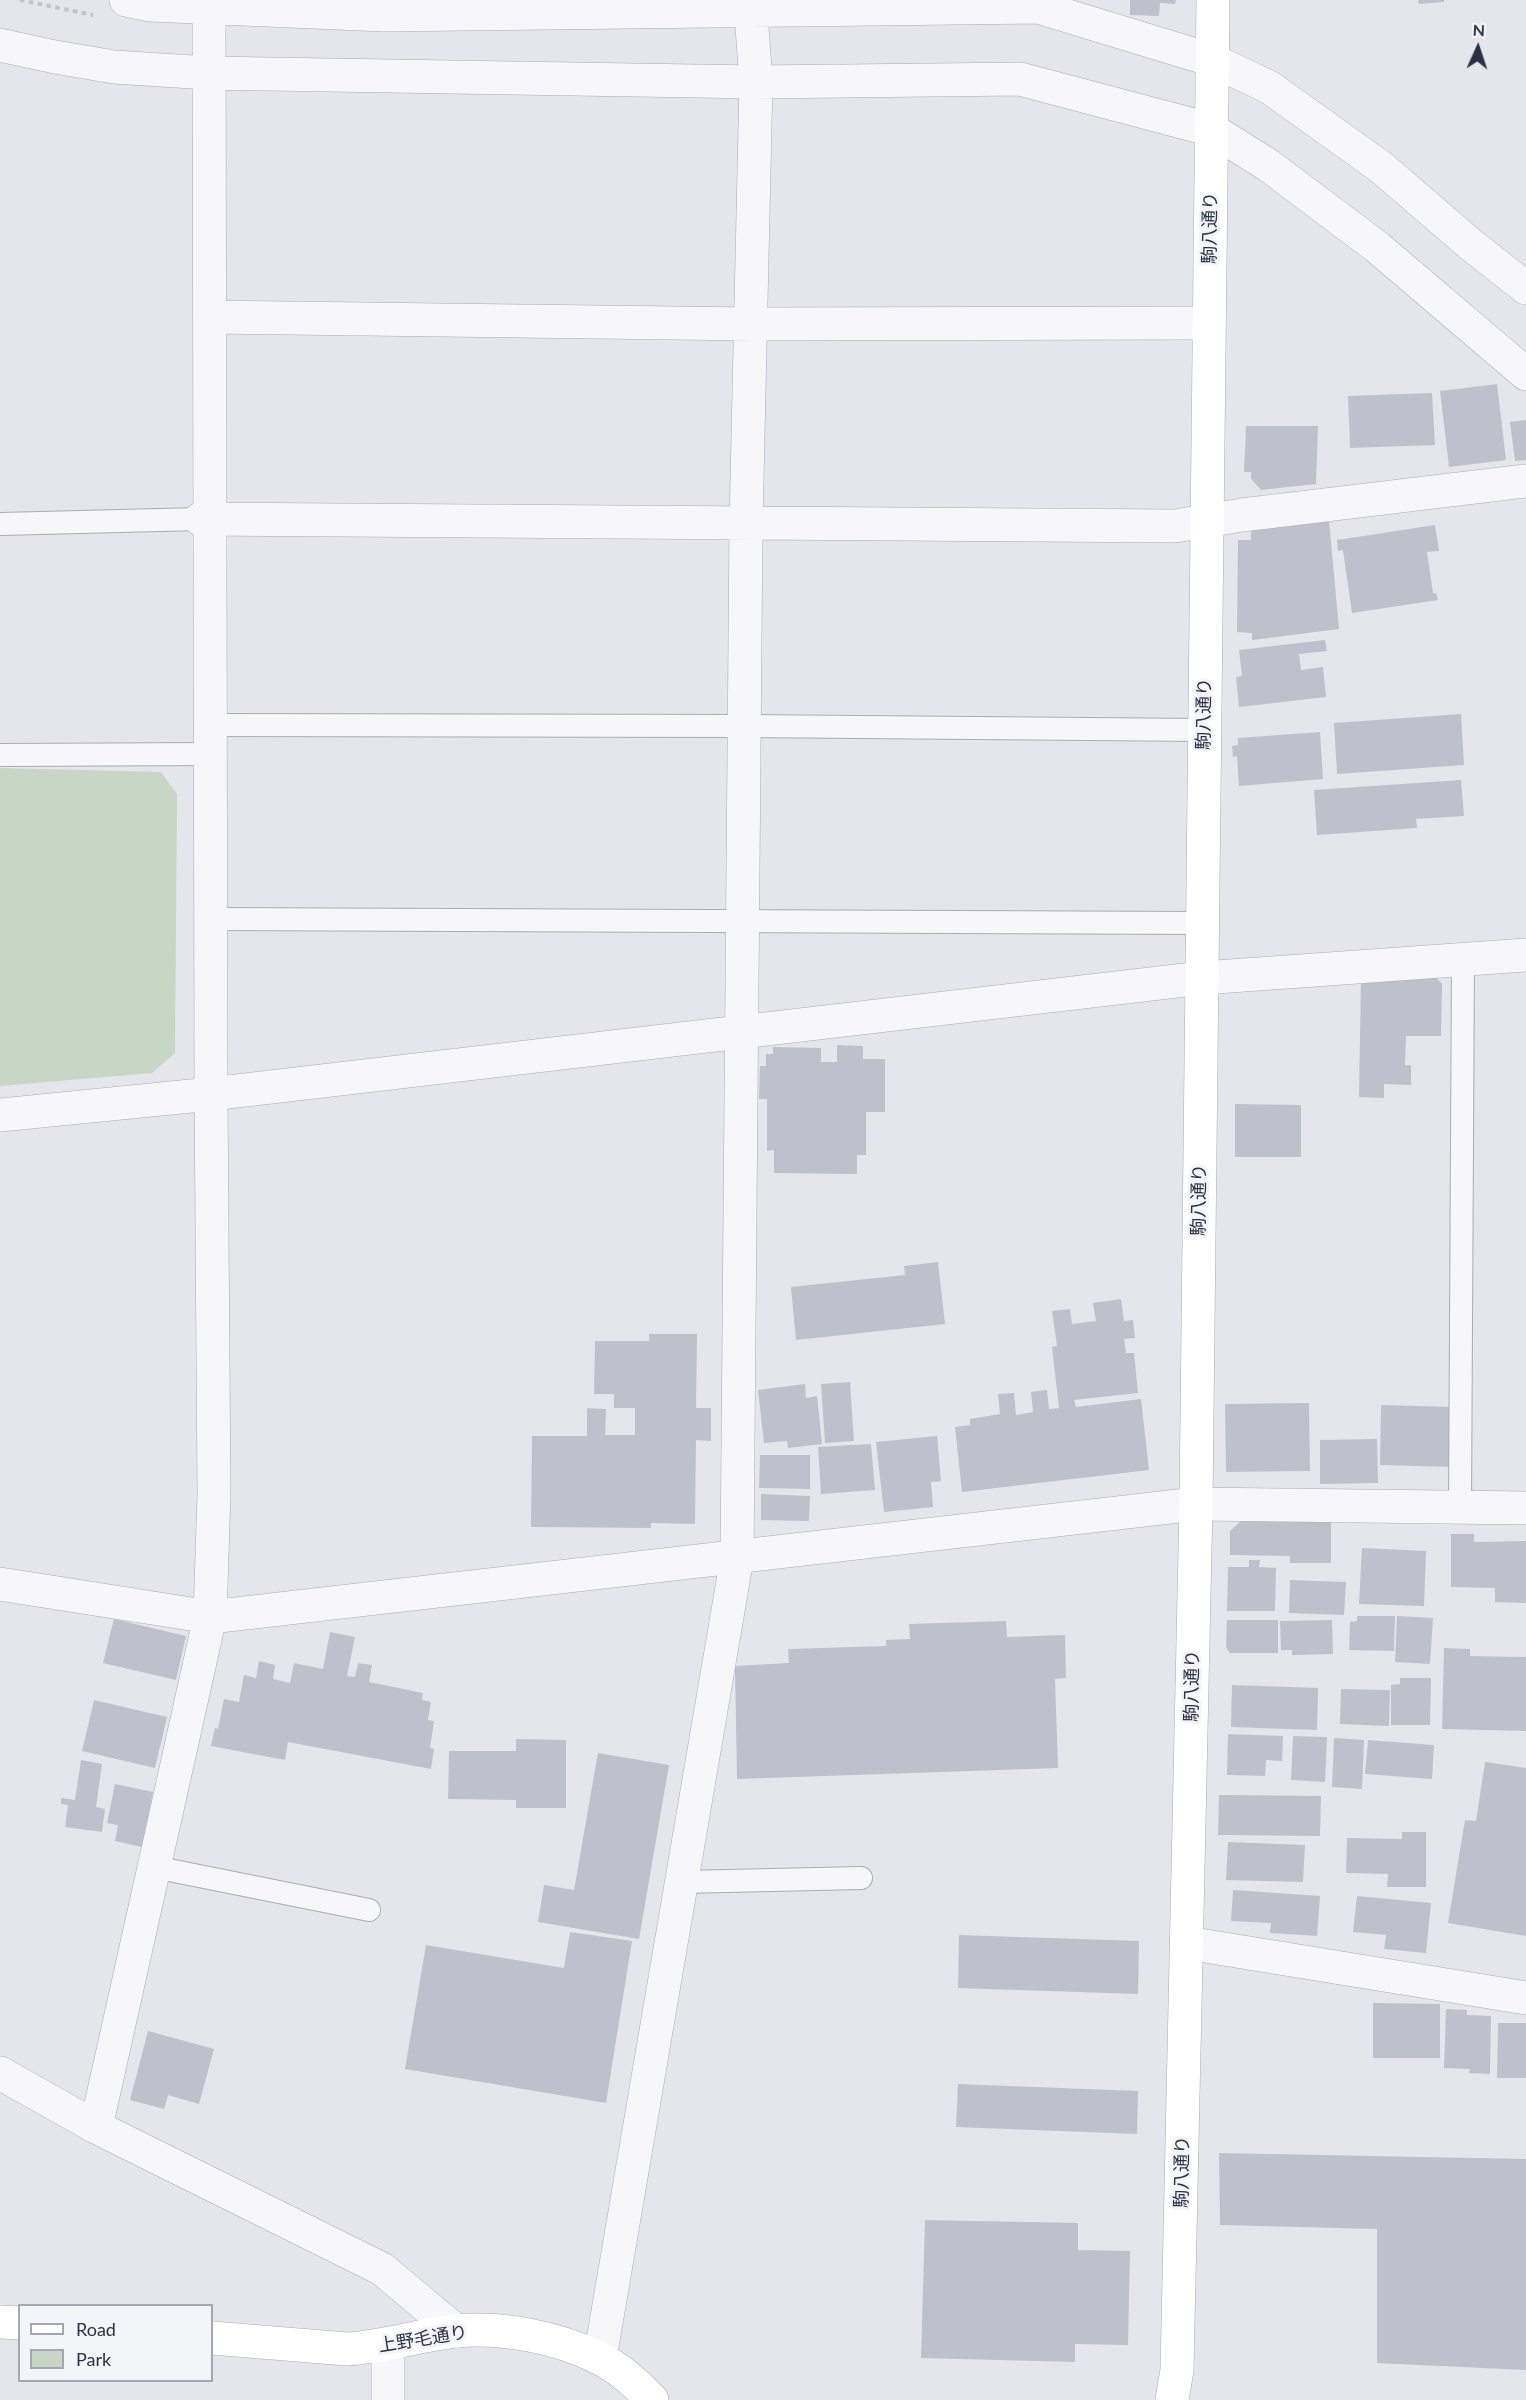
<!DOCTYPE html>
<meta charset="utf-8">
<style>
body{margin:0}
#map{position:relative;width:1526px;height:2400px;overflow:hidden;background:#e4e6ec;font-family:Lato,sans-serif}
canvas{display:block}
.legend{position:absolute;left:18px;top:2304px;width:195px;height:78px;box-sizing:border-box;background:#f4f5f9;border:2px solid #a4a7b1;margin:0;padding:8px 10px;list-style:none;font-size:18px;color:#2b3144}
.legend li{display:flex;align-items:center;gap:12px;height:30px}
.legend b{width:30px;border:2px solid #a4a7b1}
.north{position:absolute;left:1448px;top:18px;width:60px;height:60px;-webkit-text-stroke:4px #f4f5f9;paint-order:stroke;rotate:3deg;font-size:16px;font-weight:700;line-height:24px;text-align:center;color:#2b3144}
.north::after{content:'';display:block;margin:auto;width:21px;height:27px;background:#2b3144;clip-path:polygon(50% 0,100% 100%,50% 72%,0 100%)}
</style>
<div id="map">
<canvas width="1526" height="2400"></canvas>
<ul class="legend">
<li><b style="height:8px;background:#fff"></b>Road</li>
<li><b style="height:16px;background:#c7d6c5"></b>Park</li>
</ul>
<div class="north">N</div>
</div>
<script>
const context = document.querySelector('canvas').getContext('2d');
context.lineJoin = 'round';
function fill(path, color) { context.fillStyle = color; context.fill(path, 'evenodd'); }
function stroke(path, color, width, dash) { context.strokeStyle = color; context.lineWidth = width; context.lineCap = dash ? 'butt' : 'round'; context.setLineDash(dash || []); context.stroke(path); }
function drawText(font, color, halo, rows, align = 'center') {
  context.font = font + ' Lato,"Noto Sans JP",sans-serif'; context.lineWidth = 6; context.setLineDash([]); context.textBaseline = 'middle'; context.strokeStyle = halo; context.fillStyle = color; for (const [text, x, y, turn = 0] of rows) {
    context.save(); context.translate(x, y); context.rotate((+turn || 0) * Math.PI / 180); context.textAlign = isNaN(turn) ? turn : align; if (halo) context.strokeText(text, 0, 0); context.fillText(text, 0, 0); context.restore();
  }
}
fill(new Path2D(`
 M0,768L161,772L177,794L175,1053L152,1073L0,1086Z`), '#c7d6c5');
fill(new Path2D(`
 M1130,0H1176L1175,4L1160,3L1159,16L1130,15Z
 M1418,0H1444V2L1419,4Z
 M1497,384L1506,460L1449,467L1440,391Z
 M1432,393L1435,445L1350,448L1348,396Z
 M1526,420V460L1515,461L1510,422Z
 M1246,426H1318L1316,484L1261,490L1251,479V472H1244Z
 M1329,520L1339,629L1252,640V633L1237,632L1238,540H1251V527Z
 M1435,525L1439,551L1427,552L1433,593H1436L1438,600L1352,613L1343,550L1338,551L1337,540Z
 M1325,640L1327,651L1299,654L1301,670L1323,667L1326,697L1239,707L1236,677L1242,676L1239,650Z
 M1461,714L1464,765L1337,774L1334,723Z
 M1320,732L1323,779L1239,786L1237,756L1233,757L1232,746L1238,745V738Z
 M1461,780L1464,816L1416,819L1417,828L1317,835L1314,790Z
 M1435,976L1442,984L1441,1036H1406L1405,1065H1411V1085L1384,1084V1098L1359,1097L1361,979Z
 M837,1045L863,1046V1059H885V1112H866V1155H857V1174L774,1173V1150L767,1151V1099H759L760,1066H766V1054H773V1047L821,1048V1062H837Z
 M1235,1104L1301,1105V1157H1235Z
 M938,1262L945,1324L796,1340L791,1287L905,1275L904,1266Z
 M1121,1299L1124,1321L1133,1320L1135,1338L1124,1339L1126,1353H1134L1138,1393L1074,1400L1076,1407L1141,1399L1149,1470L962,1492L955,1427L970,1425V1419L1000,1414L998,1394L1014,1393L1016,1415L1033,1412L1031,1392L1047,1390L1049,1409L1059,1408L1052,1347L1057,1346L1052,1311L1070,1309L1072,1324L1096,1321L1093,1303Z
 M649,1334H697L696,1408H711V1441L696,1440L695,1524L651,1523V1528L531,1527L532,1436H587V1408L606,1409L605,1435H635V1408H614V1394H594L595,1341H649Z
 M850,1382L854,1441L825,1443L821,1384Z
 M805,1384L806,1398L817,1396L822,1444L788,1448L787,1441L764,1443L758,1390Z
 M1309,1403L1310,1471L1226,1472L1225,1404Z
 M1381,1405L1455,1407L1454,1467L1380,1465Z
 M937,1436L941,1481L931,1482L933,1507L884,1512L876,1442Z
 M1377,1439L1378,1483L1320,1484V1440Z
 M871,1444L875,1490L821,1494L818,1447Z
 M760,1455H810V1489L759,1488Z
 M761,1494L810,1496L809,1521L761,1520Z
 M1241,1521H1331V1563H1290V1556L1230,1555V1531Z
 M1451,1534H1474V1542L1526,1541V1603L1495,1602V1588L1451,1587Z
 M1362,1548L1426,1551L1424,1606L1359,1604Z
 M1249,1560H1260L1259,1567L1276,1568L1275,1611H1227L1228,1567H1249Z
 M1290,1580L1346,1582L1344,1615L1289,1613Z
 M1357,1616H1395L1394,1651L1349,1650L1350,1622L1357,1621Z
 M1397,1616L1433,1618L1430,1664L1395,1662Z
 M114,1619L186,1636L176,1680L103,1663Z
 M1227,1620H1278V1653H1230L1226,1647Z
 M1332,1620L1333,1654L1292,1655V1650H1281L1280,1621Z
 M1006,1621L1007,1637L1065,1635L1066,1678L1055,1679L1058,1768L737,1779L735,1666L789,1663L788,1649L886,1646V1640L910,1639L909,1624Z
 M330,1632L355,1637L347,1676L355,1677L358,1663L372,1665L369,1682L423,1693L422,1700L431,1702L428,1720L434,1721L430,1748L434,1749L431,1769L288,1742L285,1760L211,1746L215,1728L218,1729L224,1699L239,1702L244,1675L256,1678L259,1661L275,1665L273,1679L290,1683L294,1663L323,1669Z
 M1444,1648L1470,1649V1656L1526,1657V1731L1442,1729Z
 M1400,1678H1431L1430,1725H1391V1685L1400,1684Z
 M1232,1685L1318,1688L1317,1730L1231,1727Z
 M1341,1689L1390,1690L1389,1726L1340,1724Z
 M94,1700L167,1717L155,1768L82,1751Z
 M1228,1734L1283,1736L1282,1761L1266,1760L1265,1776L1227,1775Z
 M1293,1736L1327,1737L1325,1782L1291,1780Z
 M1334,1738L1364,1740L1362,1789L1332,1787Z
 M516,1739L566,1740V1808H516V1800L448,1799L449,1751H516Z
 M1368,1740L1434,1745L1432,1779L1365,1774Z
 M598,1753L669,1765L639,1939L538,1922L544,1885L574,1890Z
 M81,1760L102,1764L96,1807L105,1809L102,1832L65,1827L68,1805L61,1804V1798L75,1800Z
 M1485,1762L1526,1768V1936L1448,1923L1465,1820L1476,1821Z
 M115,1784L153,1792L142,1847L115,1841L118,1825L107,1823Z
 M1219,1795L1321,1796L1320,1836L1218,1835Z
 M1402,1832H1426V1887H1387L1388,1874L1346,1873L1347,1838L1402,1839Z
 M1228,1842L1305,1845L1303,1882L1226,1880Z
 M1233,1890L1320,1896L1317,1936L1270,1933L1271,1923L1231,1921Z
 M1357,1896L1431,1903L1426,1953L1384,1949L1386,1935L1353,1932Z
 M570,1932L632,1941L606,2103L405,2069L426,1945L564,1968Z
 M959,1935L1139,1941L1138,1994L958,1988Z
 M1373,2003L1440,2004V2058H1373Z
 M1446,2009L1467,2010V2015L1491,2016L1490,2074L1469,2073L1470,2069L1444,2068Z
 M1498,2023H1526V2078H1497Z
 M148,2031L214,2049L199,2104L168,2095L164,2109L130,2100Z
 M958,2084L1138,2091L1137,2134L956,2127Z
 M1219,2153L1526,2159V2370L1377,2363V2229L1220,2225Z
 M925,2220L1078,2223V2250L1130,2251L1128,2345L1075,2344V2362L921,2358Z`), '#bec1cc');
const lane = new Path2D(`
 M0,524L200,519
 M211,725L744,726L1204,730
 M0,755L211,754
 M211,919L1202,923
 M1460,1507L1463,960
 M154,1867L369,1910
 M682,1882L861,1878`);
const street = new Path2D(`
 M126,0L150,5L384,15L1038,7L1212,60L1269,87L1382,168L1470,244L1526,288
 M0,45L55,57L114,67L208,73L756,82L1020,79L1212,130L1268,165L1377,247L1526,374
 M210,317L752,324L1209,323
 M200,519L1175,526L1242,515L1526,481
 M0,1115L211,1094L1202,978L1526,955
 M0,1584L210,1617L1196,1504L1526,1508
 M1187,1943L1526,1998
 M0,2073L96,2127L382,2269L456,2331
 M96,2127L210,1617L214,1494L211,1094L209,7
 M388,2345V2400
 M600,2358L737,1558L746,524L756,82L750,0`);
const secondary = new Path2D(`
 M0,2322L20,2323
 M212,2338L347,2349C384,2347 419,2335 456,2331C503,2327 557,2337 599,2358C619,2368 637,2384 652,2400
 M1172,2400L1177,2370L1196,1504L1213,0`);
stroke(lane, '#a9acb6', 24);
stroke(street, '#a9acb6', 34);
stroke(secondary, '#a9acb6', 34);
stroke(new Path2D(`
 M20,0L93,15`), '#c2c4cb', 4, [4.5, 4.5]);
stroke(lane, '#f7f7fa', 22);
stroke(street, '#f7f7fa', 33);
stroke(secondary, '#fff', 33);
drawText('18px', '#2b3144', '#f4f5f9', [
 ["駒八通り",1210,228,-89],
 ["駒八通り",1204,714,-89],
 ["駒八通り",1199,1200,-89],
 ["駒八通り",1192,1686,-89],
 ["駒八通り",1182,2172,-89],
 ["上野毛通り",423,2339,-9]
]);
</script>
